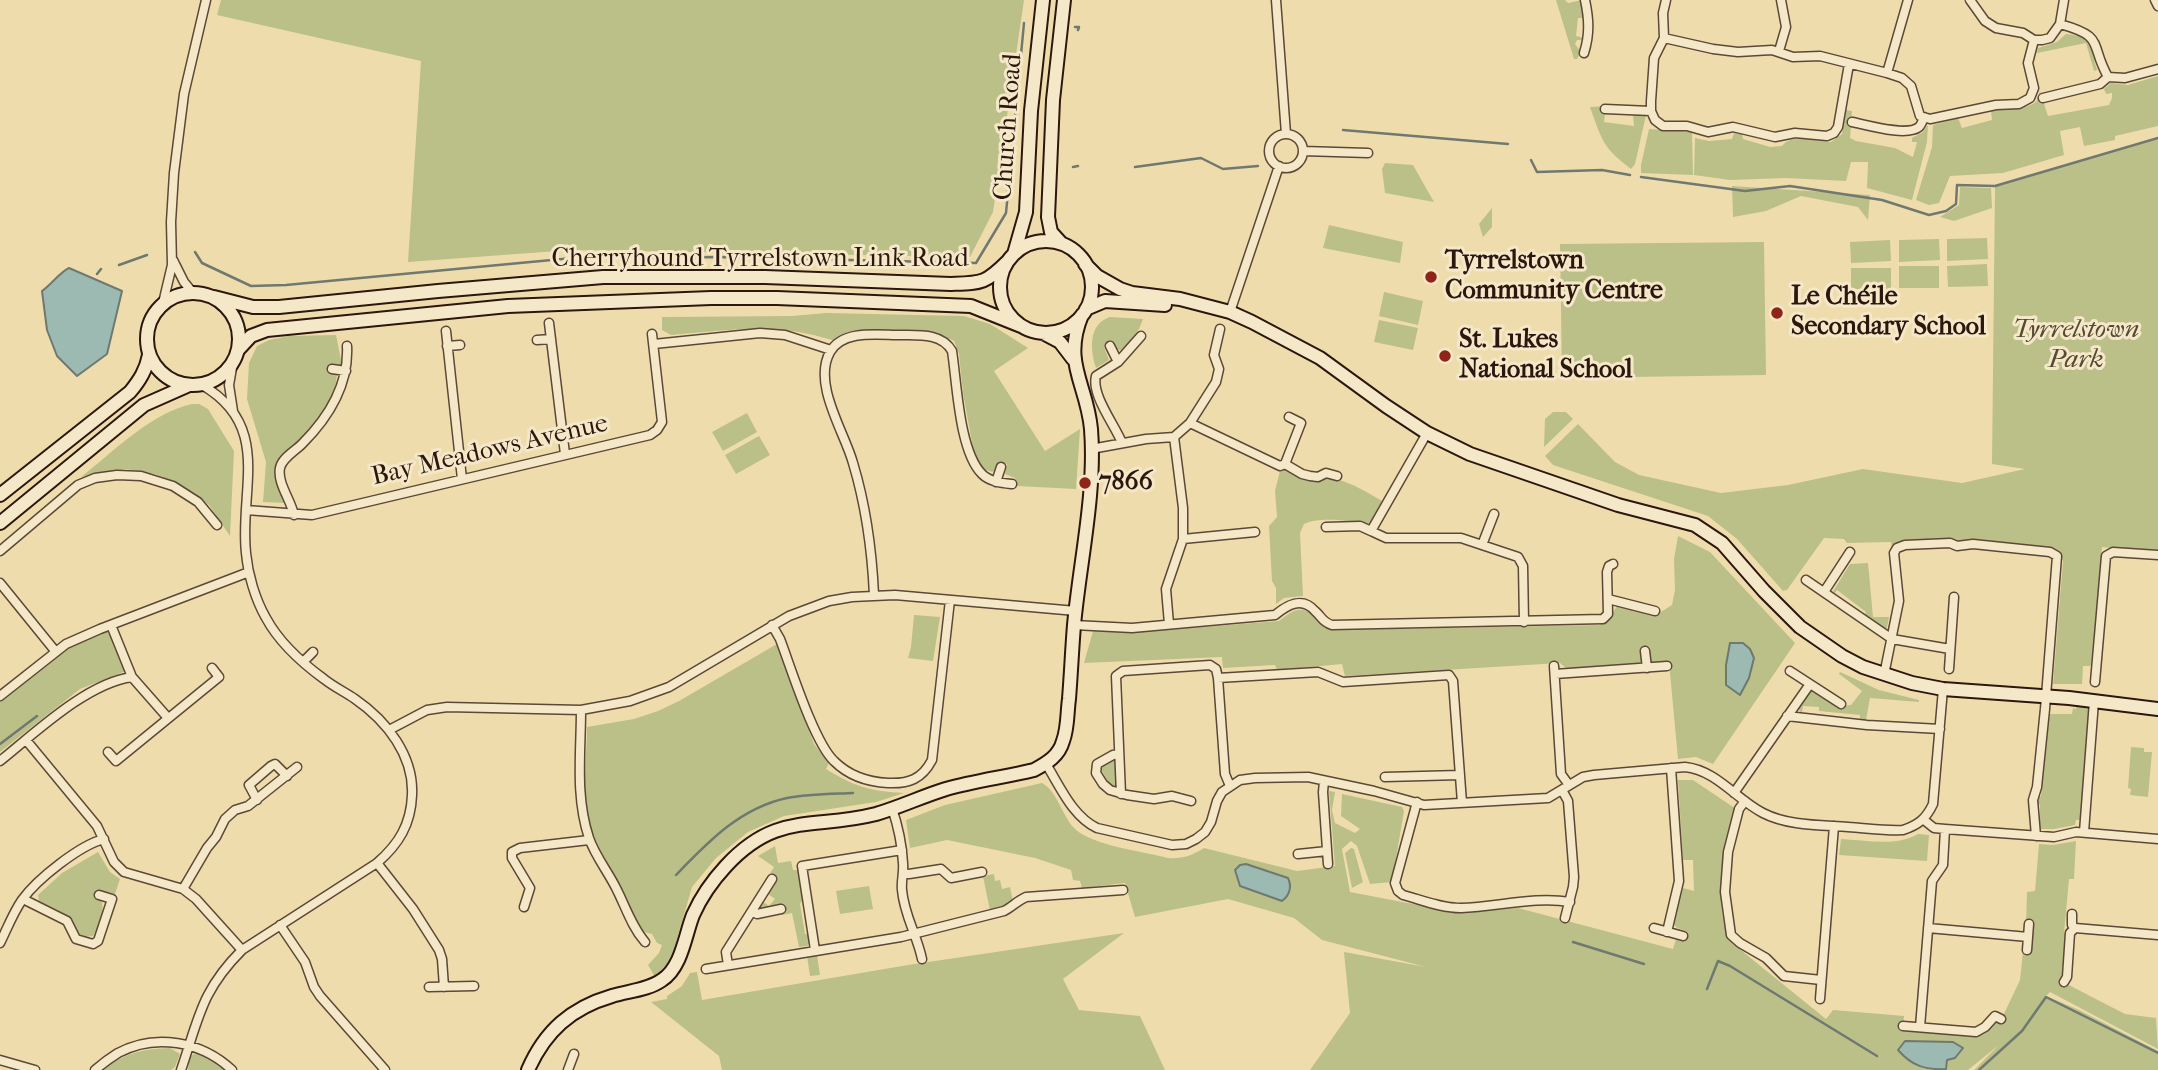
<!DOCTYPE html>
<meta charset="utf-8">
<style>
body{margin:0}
canvas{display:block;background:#efdcac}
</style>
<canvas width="2158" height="1070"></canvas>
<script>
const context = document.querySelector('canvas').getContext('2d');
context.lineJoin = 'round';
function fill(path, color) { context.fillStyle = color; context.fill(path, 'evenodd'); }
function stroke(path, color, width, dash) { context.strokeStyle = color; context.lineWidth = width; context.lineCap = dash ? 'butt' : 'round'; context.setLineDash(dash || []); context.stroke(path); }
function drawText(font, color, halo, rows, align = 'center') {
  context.font = font + ' "IM FELL French Canon",serif'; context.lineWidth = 6; context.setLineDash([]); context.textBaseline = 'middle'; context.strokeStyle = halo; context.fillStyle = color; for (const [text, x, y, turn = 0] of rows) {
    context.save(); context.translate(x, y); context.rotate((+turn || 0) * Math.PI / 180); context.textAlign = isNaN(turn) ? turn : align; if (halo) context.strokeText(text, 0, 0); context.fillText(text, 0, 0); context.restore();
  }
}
fill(new Path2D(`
 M221,0H1024L993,212L970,257L571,250L408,262L421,61L217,15Z
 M1556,0H1565L1568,3L1582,0L1585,18H1578L1576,36L1584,38V40H1577L1575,44L1581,52L1577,59H1574Z
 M2066,34C2093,36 2091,48 2097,70L2094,71L2086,43L2037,53L2038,48L2057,42Z
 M2158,76V126L2115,136V140L2084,146L2080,127L2060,131L2064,155L2003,173L1950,176L1939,203L1929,205L1916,200L1932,147L1933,125L1958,118L1962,128L1992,120L1991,111C2008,106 2019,113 2036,102L2040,91L2048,116L2109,105L2112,98V93L2106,94L2104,89L2111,83L2128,85Z
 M1606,106L1604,122L1634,126L1633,115H1646L1635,164L1631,169C1602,147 1602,140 1590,107Z
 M1846,110L1852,111L1850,138L1856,141L1895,148L1913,157L1917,142H1912V138L1923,132L1928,125L1927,142L1912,200L1867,188L1868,162H1851L1846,181L1786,178L1730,180L1694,175L1695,138L1709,141L1732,139L1734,133L1742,134L1743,139L1770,147L1782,146C1791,133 1816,141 1831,142L1842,134Z
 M1649,129L1692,132L1693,175L1641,173V165Z
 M2158,138V553L2102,547L2093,663L2090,666H2083L2082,684H2053L2063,561L2058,551L1933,542L1892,552L1891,542L1847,543L1844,539L1824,538L1787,590L1783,591L1737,539L1708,516L1553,465L1545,456L1578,424L1615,462L1639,475L1721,493L1788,485L1863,469L1962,483L2025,469L1992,464L1995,186Z
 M1385,163L1413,165L1434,202L1385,193L1382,169Z
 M1732,186L1870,195L1868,220L1858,207L1801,196L1766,211L1733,217Z
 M1960,187L1991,188L1992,208L1954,221L1940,217L1959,205Z
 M1492,208V227L1483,237L1479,224Z
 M1329,225L1403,242L1400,263L1323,248Z
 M1987,238L1988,259L1947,261V239Z
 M1939,239L1940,260L1899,262V240Z
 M1890,240L1891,261L1851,263L1850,242Z
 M1764,242L1766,375L1562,378L1560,244Z
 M1987,264L1988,286L1948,287L1947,266Z
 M1899,266H1939V288H1899Z
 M1851,268H1891V290L1851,289Z
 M1384,292L1423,301L1418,325L1379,316Z
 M826,313L964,316L990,324L1028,348L994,371L1045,451L1080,429L1076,489L1017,486L1015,478L1005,474L1007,464L1000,463L996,470L992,472L984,469L979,463L973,448L963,393L959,354L954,341L937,333L869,331L850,332L835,341C778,322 729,330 671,335L662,330V317L792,316Z
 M1110,317L1143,319L1139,329L1123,350H1117L1114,342L1104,347L1109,360L1096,368C1090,350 1088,324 1110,317Z
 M1379,320L1418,328L1413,350L1374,342Z
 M336,335L342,365L329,367V372L337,374L335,391L326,414L279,459C272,475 280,488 287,503L263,502L266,462L247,399L249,363L257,346L269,340L289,336Z
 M192,404H199L208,409L234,451L230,536L209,505L178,483L155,474L126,469L81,477C114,451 151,413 192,404Z
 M1553,412H1566L1573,419L1544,447L1545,419Z
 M747,413L757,432L723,451L712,432Z
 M759,436L770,455L736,474L725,455Z
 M1281,467L1315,482C1319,481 1322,478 1326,478C1342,477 1369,493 1382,501L1370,524C1352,521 1320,516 1304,524L1300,533L1303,596L1284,598L1276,604V588L1272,581L1269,526L1277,517L1275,491Z
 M1678,536L1710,552L1795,643L1713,764L1696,757L1678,759L1669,662L1567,669L1560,663L1345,676L1342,664L1277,670L1275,665L1223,668L1222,657L1084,663L1093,631H1152L1279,621C1313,592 1309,626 1333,630L1599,625L1608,620L1617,606L1656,615L1672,605L1675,590L1674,559Z
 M1868,563L1873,617H1889L1887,628L1884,629L1864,616L1866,612L1837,590L1833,595L1832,593L1850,564Z
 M914,615L940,617L933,661L908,658L911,647Z
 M107,629L110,630L126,671L80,689L0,752V699L62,650Z
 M777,644L814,744L829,763L826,769C855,787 870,791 904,793L876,802L784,816L748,832L716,858L692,887L670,963L655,977L648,965L659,953L662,945L657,943L652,934L640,931C634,917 628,901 621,887C610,865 596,847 590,824C581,792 587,759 587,727L634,719L658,711L679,701Z
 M1840,672L1879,690L1919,700V702L1870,698L1866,720L1860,719V715L1819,711V707L1803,706L1802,714L1798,708L1812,690L1841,706L1851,705L1862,691L1839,674Z
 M2077,705L2089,709L2090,714L2081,820H2076L2075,825L2054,829H2040V805L2036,802L2037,799L2041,796L2048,720L2050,714H2072L2073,708L2076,709Z
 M2131,747L2144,748V752H2152L2148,797L2130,795L2131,789L2128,788Z
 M1113,759L1116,760L1118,785L1115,787L1110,785L1100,768Z
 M1678,780H1693L1736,809C1732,821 1727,834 1725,846C1720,873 1717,919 1732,943L1826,1019L1833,1010L1904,1016L1903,1029L1979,1036L1984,1034L1998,1020H2001L2020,980L2023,951H2031L2033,925L2026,924L2027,892L2035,891L2039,844L2053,845L2076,841L2074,879H2069L2064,933L2067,934L2061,981L2125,1014L2156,1018L2158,1049L2050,992L2046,996L2079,1010L2158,1051V1070H1974L1999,1045L1968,1070H1310L1350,1013L1344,952L1426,967L1322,940L1294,918L1228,899L1135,917L1125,883L1082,888L1080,881L1073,880L1071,870L1035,858L947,840L910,848L906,820L945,805L1042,783C1057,791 1062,815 1074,828C1092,846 1143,851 1168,858C1183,859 1191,856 1204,848L1297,871L1335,866L1329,791L1335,792L1332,810L1335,823L1355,833L1360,829L1341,816L1342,794L1402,807L1404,811L1392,882L1370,884L1357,846L1351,841L1342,849L1350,892L1460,913L1518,908L1673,949L1676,939L1684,940L1686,931L1677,928L1674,924L1683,888L1694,891L1693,860H1683Z
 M1918,834L1929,835L1927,861L1839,855L1841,839C1865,840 1896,847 1918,834Z
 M775,846L778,863L791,861L793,870H799L803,899L800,904L805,934H809L810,942L807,946L799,947L792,913L782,915L781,908L760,911L759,905L762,901L769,906L775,899L767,893L776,879L769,875L774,867L758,856Z
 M1351,848L1354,849L1363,882L1352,888L1345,853Z
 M98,852L110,872L120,879L115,894L98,890L96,898L102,902C104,912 100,927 93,936L86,937L78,933C70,912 57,911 39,901L38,895L62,873Z
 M994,874L995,881L1000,880L1002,889L1010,887L1013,902L1005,904L1006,908L990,911L983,876Z
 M869,886L873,909L840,914L836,891Z
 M1124,933L1063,979L1079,1010L1140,1016L1165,1070H722L719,1056L651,1002L667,999V996L682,986L690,973L697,972L702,1000L908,965Z
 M817,955L820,975L810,976L807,956Z
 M170,1048L180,1054L175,1067L171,1070H102C126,1053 141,1049 170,1048Z
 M195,1053L205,1056L224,1070H188L189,1058Z`), '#bbc088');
const water = new Path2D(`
 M69,268L122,291L107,354L77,376L57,356L47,330L42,291C52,284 60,272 69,268Z
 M1730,643H1743L1750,649L1754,658L1749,678L1740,695L1726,685V665Z
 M1246,864L1288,878C1292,886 1290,895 1282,901L1240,886L1235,870L1240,865Z
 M1905,1041L1953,1042L1963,1048L1955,1058L1947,1060L1946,1069C1925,1070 1912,1066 1898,1050Z`);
fill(water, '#9cbab2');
stroke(water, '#6f7970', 2);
stroke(new Path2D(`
 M1075,27H1079L1078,30
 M1343,130L1508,144
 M1531,160L1537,172L1602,170L1630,175
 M1073,167L1078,166
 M1135,167L1201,158L1223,169L1258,166
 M1641,177L1745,191L1790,186L1882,200L1929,215L1946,211L1956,204L1957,185L1995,186L2158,138
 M195,252L202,263L251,286L286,285L573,258L724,257L976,263L1006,213L1024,23
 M119,265L147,255
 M97,274L101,269
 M0,744L37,716
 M676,875C708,842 740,808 787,798C809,794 832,794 853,793
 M1573,942L1644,964
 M1707,989L1718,961L1730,966L1877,1056
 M1979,1070L2022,1031L2046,997L2158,1053`), '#6f7970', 2.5);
const street = new Path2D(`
 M1276,0L1286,134
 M1666,0L1663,13L1664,38L1654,58L1651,101V111L1655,120L1663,126H1687L1708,132L1733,127L1775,137L1795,133L1827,136L1834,133L1838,127L1849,64
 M1970,0L1985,21L1996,28L2023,33L2034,40H2042L2050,38L2060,24L2064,0
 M2155,0L2158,6
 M2060,24C2106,37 2089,43 2108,77
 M1664,38L1713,49L1738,52L1772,50L1793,57L1820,56L1887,73L1902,78L1911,86L1920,116L1930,119L1996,105L2019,104L2030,98L2034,88L2028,63L2034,40
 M1779,51L1786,27L1781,0
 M1584,53C1590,34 1589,19 1585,0
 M1887,73L1908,0
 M2108,77L2125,78L2158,69
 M2043,98L2100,84L2108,77
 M1605,109L1651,111
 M1852,122C1867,125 1907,137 1919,127C1921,125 1923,120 1924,117
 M1269 151a17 17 0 1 1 34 0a17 17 0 1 1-34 0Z
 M1303,151L1368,153
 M173,260L184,282L193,293
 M163,303L172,265L171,222L174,173L184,94L206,0
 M1230,312L1279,166
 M549,323L565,454
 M446,331L462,479
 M537,340L551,339
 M654,344L760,333L785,335L831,350
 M447,346L460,345
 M1110,346L1118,362
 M332,369L346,371
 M233,411L229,385L233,362
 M1289,417L1301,423L1285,464L1302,474L1310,476L1318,477L1326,473L1337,476
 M1190,423L1280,466L1285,464
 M1427,433L1371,531L1386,538H1461L1518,557L1523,566L1524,622
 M1122,443C1115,425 1091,395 1096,376L1118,362L1141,336
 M1091,449L1146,439L1174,437L1190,423L1216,382L1219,369L1214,355L1220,329
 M996,482L1001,467
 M246,510L312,515L650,435L657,430L662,422L652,334
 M294,515C291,500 277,483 280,468C282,458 295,451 302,444C329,417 349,385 347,346
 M1326,527L1360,526L1371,531
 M1183,539L1255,532
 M1482,545L1494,514
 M0,551L78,485L95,478L117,475L141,476L173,486L198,502L217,525
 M1806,580L1892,639L1950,649
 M0,583L56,652
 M1824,592L1850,552
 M874,595C872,551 866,506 853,463C845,433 812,384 830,352C843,329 879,335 900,335C919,335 942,333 952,351C957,383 959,451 982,474C990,482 1002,483 1012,484
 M1608,599L1655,611
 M1169,624L1166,589L1183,539V508L1174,437
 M111,625L132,677L168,718
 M772,625L780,639C791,668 814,742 834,761C849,776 868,782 888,783C909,784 922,779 932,760L950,600
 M1074,625L1132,628L1275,615C1287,605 1302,596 1315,611C1322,617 1322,622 1332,625L1603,619L1608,614L1607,572L1609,566L1613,564
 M1645,651L1647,668
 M303,662L313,652
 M1554,666L1561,774L1569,785
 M1949,669L1954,597
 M1790,671L1841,704
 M1555,674L1667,666
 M1884,675L1899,601L1894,553L1897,548L1905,545L1950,543L1957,546L1973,544L2050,552L2057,556L2045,709L2037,787L2033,800L2036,836
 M1218,678L1225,774L1230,786
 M2095,682L2106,556L2113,552L2158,555
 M0,696L66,644L100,629L249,572
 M581,710C581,753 575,796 589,838C595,856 609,873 617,890C626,908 632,927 645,942
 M1787,716L1867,725L1940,729
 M389,730L427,710L447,707L581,710L630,701L669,687L789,616L829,601L852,597L895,595L1076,611
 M26,740L97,826L114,862L124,872L183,889L196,899L242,950
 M108,752L116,761L219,677L212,668
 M1119,754L1113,755L1097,764L1096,773L1103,784L1110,790L1127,795L1154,799L1172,796L1191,801
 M0,761C35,733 87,683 132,677
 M1046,764C1060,786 1072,816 1097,828L1172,845L1186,844L1196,839L1205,832L1211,822L1217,801L1222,792L1240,780L1255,778L1308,777L1374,791L1424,805L1548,798L1583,777L1594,775L1685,767C1716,770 1736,799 1763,813C1788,826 1821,825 1848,827C1866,828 1885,831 1903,830C1918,825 1926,819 1933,804L1943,689
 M1385,777L1460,775
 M1324,781L1323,792L1328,864
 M1562,790L1568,801L1574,877L1573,887L1565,918
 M1734,793L1810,684
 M1121,794L1116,676L1123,671L1210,665L1216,669L1218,678L1318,672L1343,682L1449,675L1453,681L1462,803
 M257,800L249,785L271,766L275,764L287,776
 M1745,801L1739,809L1728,852L1725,892L1731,935L1740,943L1766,958L1784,976L1821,980
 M1417,802L1395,883L1398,891L1403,895C1422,900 1441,908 1461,908C1497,907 1535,896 1570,902
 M892,808C898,826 902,844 903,863C904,872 901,881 902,890C904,915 917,935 922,959
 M1924,820L1934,828L1945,829L2054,837L2076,832L2158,839
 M2084,832L2094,701
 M1298,854L1327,851
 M377,863L413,909L439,950L442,959L444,987
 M903,873L909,874L941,869L951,878L982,872
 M183,889L207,848L216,837L225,819L235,810L248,806L297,767
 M23,899L67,921L76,939L93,944L98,941L112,899L99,895
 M524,907L530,888L512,858V852L520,848L589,840
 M752,912L757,914L781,909
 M2072,914V925L2075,928
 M280,925L305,962L314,987L320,996L385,1070
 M1654,928L1683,936
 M1928,928L2028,937
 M1667,932L1679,881L1671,768
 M0,943C7,929 13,913 22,900C37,879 80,845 104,839
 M815,950L802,866L902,850
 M2027,950L2029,924
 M728,965L726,952L772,879
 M706,969L901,937L1004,911C1012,907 1017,901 1026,897L1123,890
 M2064,982L2067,977L2070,933L2075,928L2158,935
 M429,987L474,986
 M1820,999L1834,826
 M1903,1026L1976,1032L1985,1027L1995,1016L2001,1019
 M1920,1027L1932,881L1943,865L1945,829
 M0,1060L35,1070
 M95,1070C102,1064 110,1058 118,1053C155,1033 201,1041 232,1070
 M181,1070C199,1018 201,991 242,950L377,863C399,844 411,824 412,795C414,756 387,721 355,699C345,692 334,687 324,679C302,663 279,642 266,618C255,599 248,574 246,553C239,490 273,426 202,385
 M568,1070L574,1054`);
const secondary = new Path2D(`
 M1000 287a46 46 0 1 1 92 0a46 46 0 1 1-92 0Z
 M1062,244L1051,232L1048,217L1053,100L1064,0
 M1014,254L1026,212L1031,111L1043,0
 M1085,264L1097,276L1120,289L1132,293L1180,299L1230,312L1252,322L1320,358L1386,406L1427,433L1470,454L1618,505L1695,525L1722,543L1764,591L1800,627L1842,656L1863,667L1912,683L1943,689L2069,698L2158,709
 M147 339a46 46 0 1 1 92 0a46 46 0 1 1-92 0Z
 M214,297L253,307H279L438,291L603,277H765L951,284C981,283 985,284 1007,262
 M1086,309L1105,301L1165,305
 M1043,333L1060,342L1073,359
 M238,350L251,336L267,330L508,306L711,298H777L971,306L1021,326
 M0,495L130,392C140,380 146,370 149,355
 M0,523L144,405L187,386
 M528,1070C545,1031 571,1008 612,996C628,991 648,990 662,980C682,967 685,935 693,915C701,897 713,880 726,866C777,811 813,830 876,814C900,807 923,796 946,789C975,781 1005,777 1034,770C1047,763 1059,756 1063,741C1068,728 1067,713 1069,699C1071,674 1072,650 1074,625C1080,561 1096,493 1091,429C1087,384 1062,363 1082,315`);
stroke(street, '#5c4836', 11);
stroke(secondary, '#2b170e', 16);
stroke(street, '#f5e8c9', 8);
stroke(secondary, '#f5e8c9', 12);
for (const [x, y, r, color] of [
 [1431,277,7,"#8f2418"],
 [1777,313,7,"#8f2418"],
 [1445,356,7,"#8f2418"],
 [1085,483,7,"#8f2418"]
]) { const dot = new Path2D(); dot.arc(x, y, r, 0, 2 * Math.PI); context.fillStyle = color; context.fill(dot); stroke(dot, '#f5e8c9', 2.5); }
drawText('26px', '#2b170e', '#f5e8c9', [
 ["Church Road",1009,127,-86],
 ["Cherryhound Tyrrelstown Link Road",760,260],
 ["Bay Meadows Avenue",490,451,-13]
]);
drawText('bold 26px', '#2b170e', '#f5e8c9', [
 ["Tyrrelstown",1445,262],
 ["Community Centre",1445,292],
 ["Le Chéile",1791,298],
 ["Secondary School",1791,328],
 ["St. Lukes",1459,341],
 ["National School",1459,371],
 ["7866",1099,483]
], 'left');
drawText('italic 26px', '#564a33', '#f5e8c9', [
 ["Tyrrelstown",2076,331],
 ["Park",2076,361]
]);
</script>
